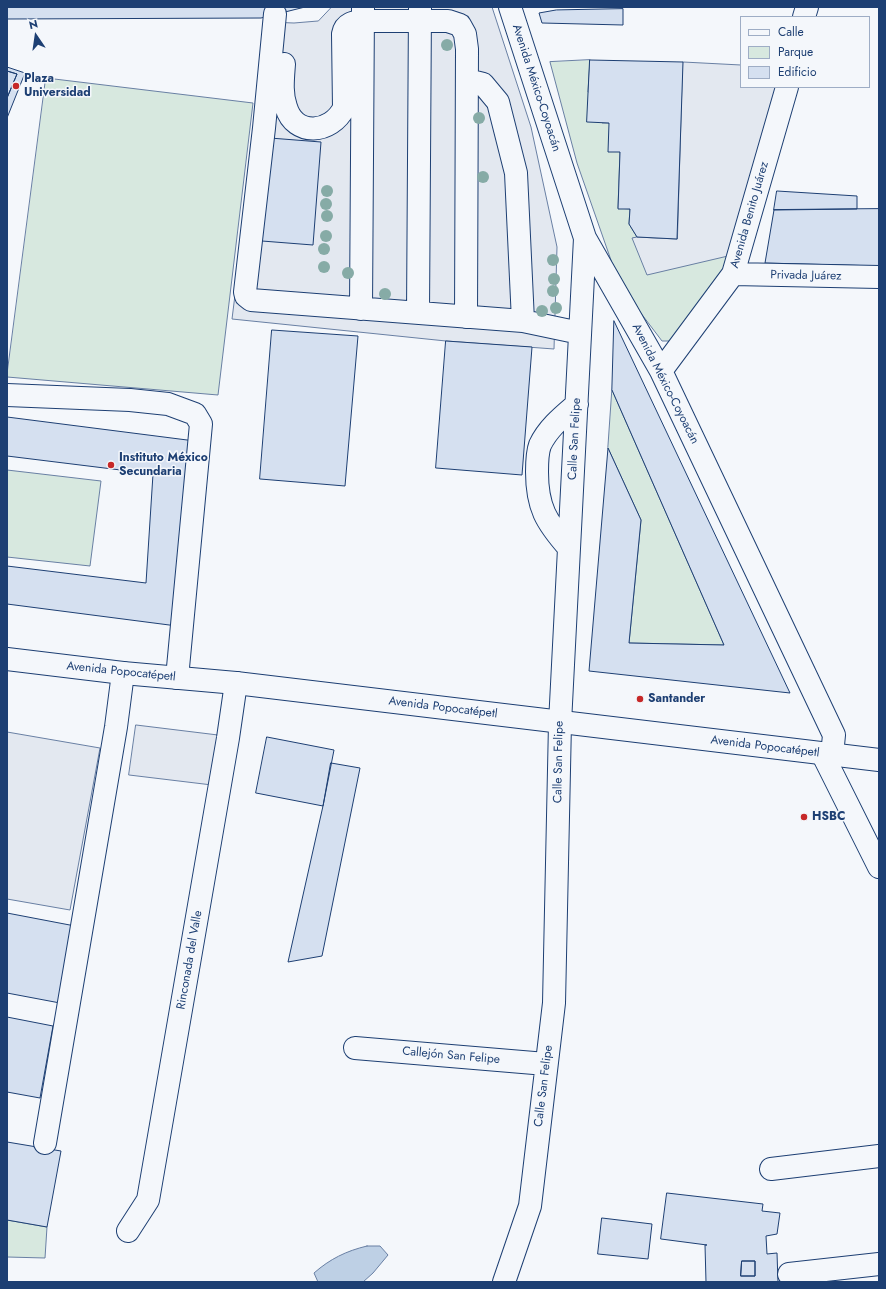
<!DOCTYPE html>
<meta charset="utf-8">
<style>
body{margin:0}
#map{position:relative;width:886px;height:1289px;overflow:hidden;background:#f4f7fb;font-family:Jost,sans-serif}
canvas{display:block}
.frame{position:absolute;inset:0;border:8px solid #1d3f73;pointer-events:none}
.legend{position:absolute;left:740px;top:16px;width:130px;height:72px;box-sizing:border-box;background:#f4f7fb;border:1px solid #9eadc5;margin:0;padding:5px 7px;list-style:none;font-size:12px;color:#1d3f73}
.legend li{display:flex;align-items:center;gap:8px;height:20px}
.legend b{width:20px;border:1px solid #9eadc5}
.north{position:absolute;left:16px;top:16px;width:40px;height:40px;-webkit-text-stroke:3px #f4f7fb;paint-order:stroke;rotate:347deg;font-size:11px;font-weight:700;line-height:16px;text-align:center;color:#1d3f73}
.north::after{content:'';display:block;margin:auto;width:14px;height:18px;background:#1d3f73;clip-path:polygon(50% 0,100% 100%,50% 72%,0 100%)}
</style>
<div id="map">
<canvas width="886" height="1289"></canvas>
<div class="frame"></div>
<ul class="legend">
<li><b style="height:5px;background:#f4f7fb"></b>Calle</li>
<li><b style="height:11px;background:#d7e8df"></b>Parque</li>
<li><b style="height:11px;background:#d5e0f0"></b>Edificio</li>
</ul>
<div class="north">N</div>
</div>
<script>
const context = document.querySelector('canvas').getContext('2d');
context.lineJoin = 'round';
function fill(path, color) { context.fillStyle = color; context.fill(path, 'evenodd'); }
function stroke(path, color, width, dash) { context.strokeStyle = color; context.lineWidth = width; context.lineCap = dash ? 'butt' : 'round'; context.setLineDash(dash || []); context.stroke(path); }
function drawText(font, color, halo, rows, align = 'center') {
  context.font = font + ' Jost,sans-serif'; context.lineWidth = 3; context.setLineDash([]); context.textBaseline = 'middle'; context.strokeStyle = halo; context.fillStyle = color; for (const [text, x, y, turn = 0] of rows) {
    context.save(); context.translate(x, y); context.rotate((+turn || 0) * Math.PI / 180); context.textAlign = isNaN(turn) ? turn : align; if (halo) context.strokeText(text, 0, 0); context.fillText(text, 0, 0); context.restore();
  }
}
const green = new Path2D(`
 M590,60L588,92H602V123H609L620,152L618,208L630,209L629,224L637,237L633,238L728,256L726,276L676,341H662L640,312L612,263L577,163L550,62Z
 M46,78L253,103L218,395L7,377Z
 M612,390L724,645L629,643L641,520L608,448Z
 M7,470L101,481L90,566L7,557Z
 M7,1220L47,1227L45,1258L7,1257Z`);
fill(green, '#d7e8df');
stroke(green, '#687fa3', 1);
const parking = new Path2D(`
 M332,7H492L531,127L557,247L554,349L446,341L232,319L269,22L294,23L318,21Z
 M683,62L741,65V87H776L728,256L647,275L632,238L637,237L677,239Z
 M136,725L218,735L212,785L129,775Z
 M7,732L100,748L70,910L7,899Z`);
fill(parking, '#e3e8f0');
stroke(parking, '#687fa3', 1);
const water = new Path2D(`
 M367,1246H380L388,1255L373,1273L363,1282H318L314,1273C330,1259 346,1251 367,1246Z`);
fill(water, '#bed0e5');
stroke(water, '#687fa3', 1);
const building = new Path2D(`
 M7,7H305L261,18L7,19Z
 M623,9V25L542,23L539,13L556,10Z
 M590,60L683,62L677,239L637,237L629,224L630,209H618L620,152H608L609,123L587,122Z
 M7,67L25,73L7,118V98L17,74L7,71Z
 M7,71L17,74L7,98Z
 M270,138L321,142L313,245L262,241Z
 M777,191L857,196V209L774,210Z
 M879,209V266L765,263L774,210Z
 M614,321L790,693L589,671L608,448L641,520L629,643L724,645L612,390Z
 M272,330L358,336L345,486L260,479Z
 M446,341L532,347L522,475L436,468Z
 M7,417L195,441L177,626L7,604V566L146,583L153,474L7,456Z
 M267,737L334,750L323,806L256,793Z
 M331,763L360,768L322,956L288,962L323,806Z
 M7,913L75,926L60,1003L7,993Z
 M7,1017L53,1026L40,1098L7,1092Z
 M7,1142L61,1151L47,1227L7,1220Z
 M667,1193L763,1204L762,1211L780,1213L777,1234L766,1236L767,1254L777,1253L778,1282H706L705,1245H707L661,1239ZM742,1261H755V1276H741Z
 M602,1218L652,1224L648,1259L598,1254Z
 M742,1261H755V1276H741Z`);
fill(building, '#d5e0f0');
stroke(building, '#1d3f73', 1);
const minor = new Path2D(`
 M510,7L585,238L661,371L834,735L832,755
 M275,14L264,128L245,292L246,296L251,300L523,321L516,173L498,102L483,84L467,80
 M804,17L807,7
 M284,64C283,78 281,93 286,107C295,137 331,134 344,108L343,34C345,23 354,22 363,21H448L460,25L465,34L467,49L466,317
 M733,274L879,277
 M361,309L363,7
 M418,313L420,8
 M523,321L580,333
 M661,371L733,274L787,87
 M7,395L130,400L168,404L195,414L201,424L177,678
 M569,548C546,522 537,507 537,472C537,464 537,453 540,445C548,428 563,416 577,404
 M822,753L879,867
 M355,1048L546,1064
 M45,1143L116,727L123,673
 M771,1169L879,1156
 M128,1231L148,1200L228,738L236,683
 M789,1274L879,1264
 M504,1282L530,1206L554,1003L560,723L585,238`);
const major = new Path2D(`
 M7,659L123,673L236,683L879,760`);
stroke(minor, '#1d3f73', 24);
stroke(major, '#1d3f73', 24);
stroke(minor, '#f4f7fb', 22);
stroke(major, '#f4f7fb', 22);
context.fillStyle = '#86aba6';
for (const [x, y] of [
 [447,45],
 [479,118],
 [483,177],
 [327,191],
 [326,204],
 [327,216],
 [326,236],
 [324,249],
 [553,260],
 [324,267],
 [348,273],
 [554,279],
 [553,291],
 [385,294],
 [556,308],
 [542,311]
]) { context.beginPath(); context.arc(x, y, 6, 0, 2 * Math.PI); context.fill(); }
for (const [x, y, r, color] of [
 [16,86,4,"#c62828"],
 [111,465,4,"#c62828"],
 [640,699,4,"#c62828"],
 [804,817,4,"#c62828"]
]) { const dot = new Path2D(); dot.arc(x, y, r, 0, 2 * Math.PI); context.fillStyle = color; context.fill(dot); stroke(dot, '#f4f7fb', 1.5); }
drawText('bold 12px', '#1d3f73', '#f4f7fb', [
 ["Plaza",24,79],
 ["Universidad",24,93],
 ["Instituto México",119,458],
 ["Secundaria",119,472],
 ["Santander",648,699],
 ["HSBC",812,817]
], 'left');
drawText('12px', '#1d3f73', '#f4f7fb', [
 ["Avenida México-Coyoacán",536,88,72],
 ["Avenida Benito Juárez",750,215,-74],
 ["Privada Juárez",806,276,1],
 ["Avenida México-Coyoacán",665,384,63],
 ["Calle San Felipe",575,439,-87],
 ["Avenida Popocatépetl",121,672,6],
 ["Avenida Popocatépetl",443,708,7],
 ["Avenida Popocatépetl",765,747,7],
 ["Calle San Felipe",559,762,-89],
 ["Rinconada del Valle",190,960,-80],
 ["Callejón San Felipe",451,1056,5],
 ["Calle San Felipe",544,1086,-83]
]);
</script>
